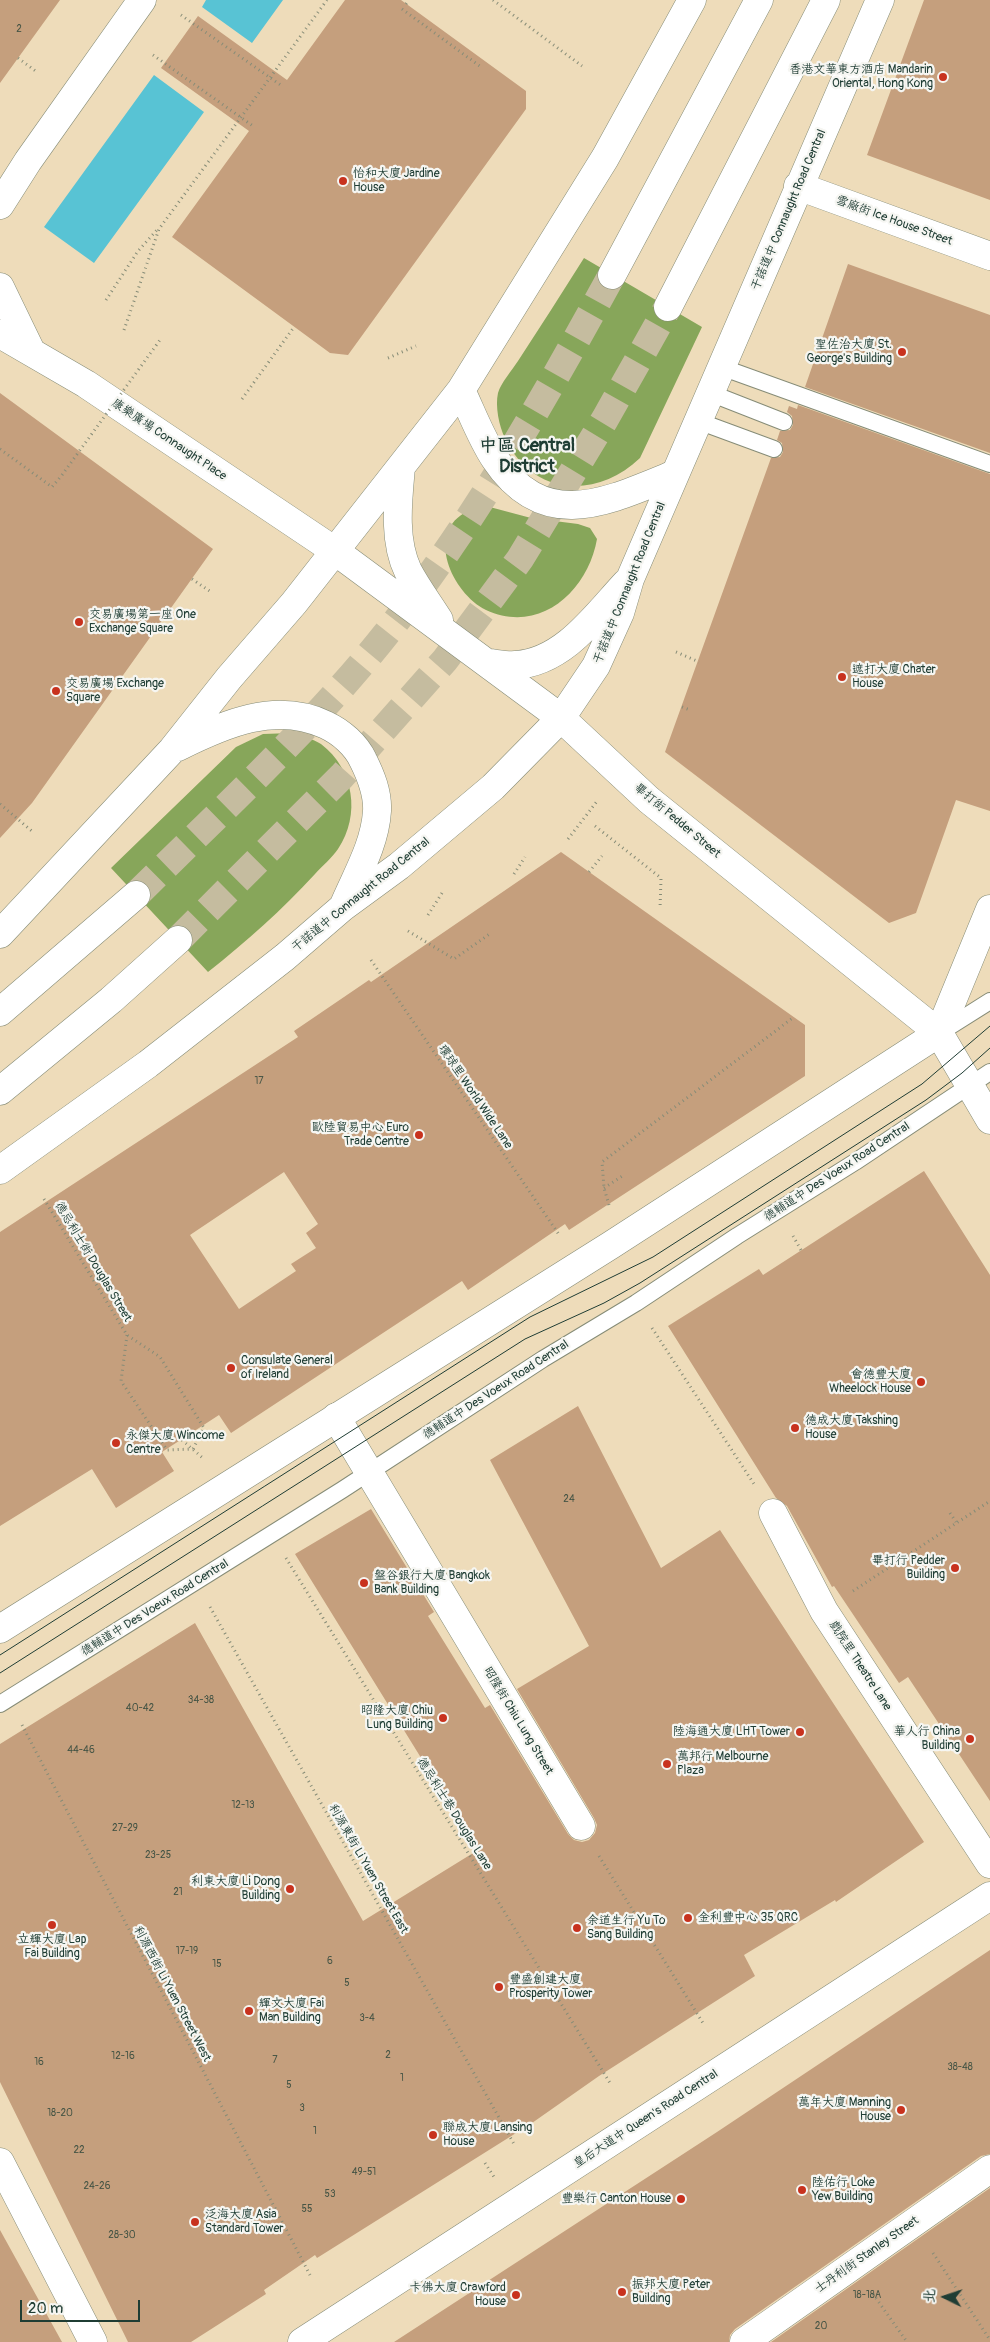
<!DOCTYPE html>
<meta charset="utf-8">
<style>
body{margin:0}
#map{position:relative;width:990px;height:2342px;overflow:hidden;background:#eedcba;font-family:Pangolin,"LXGW WenKai TC",sans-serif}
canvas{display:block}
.north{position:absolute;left:920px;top:2272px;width:50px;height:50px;-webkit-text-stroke:4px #f6f6f2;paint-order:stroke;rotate:274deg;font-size:14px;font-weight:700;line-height:20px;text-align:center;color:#1f3d34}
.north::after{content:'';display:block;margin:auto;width:18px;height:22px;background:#1f3d34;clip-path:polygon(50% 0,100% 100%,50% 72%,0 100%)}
.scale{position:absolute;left:20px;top:2300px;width:120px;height:22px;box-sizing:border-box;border:2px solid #1f3d34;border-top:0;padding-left:6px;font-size:15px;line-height:18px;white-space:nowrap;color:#1f3d34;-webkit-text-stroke:4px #f6f6f2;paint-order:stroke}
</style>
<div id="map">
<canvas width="990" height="2342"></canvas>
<div class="north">北</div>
<div class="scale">20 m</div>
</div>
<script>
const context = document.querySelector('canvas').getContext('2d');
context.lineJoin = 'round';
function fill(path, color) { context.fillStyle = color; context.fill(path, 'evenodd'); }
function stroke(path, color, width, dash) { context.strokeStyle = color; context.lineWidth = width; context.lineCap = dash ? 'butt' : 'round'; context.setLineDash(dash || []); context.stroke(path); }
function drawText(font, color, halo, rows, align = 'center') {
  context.font = font + ' Pangolin,"LXGW WenKai TC",sans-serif'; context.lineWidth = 4.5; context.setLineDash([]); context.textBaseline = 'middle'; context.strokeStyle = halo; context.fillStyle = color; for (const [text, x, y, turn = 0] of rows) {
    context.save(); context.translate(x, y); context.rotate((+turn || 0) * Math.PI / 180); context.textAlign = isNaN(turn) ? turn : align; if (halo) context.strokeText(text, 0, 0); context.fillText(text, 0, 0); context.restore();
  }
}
fill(new Path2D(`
 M584,258L702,327L640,458C596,500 532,496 505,438C499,426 495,406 498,393C501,383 512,370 518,361C540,327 562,293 584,258Z
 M486,506L531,518L578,524L590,528L597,539C588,591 540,635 486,610C452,593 424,532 468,511C473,509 480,508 486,506Z
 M292,733C301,736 313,739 321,744C354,769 361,815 338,849C332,858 322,866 315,874C282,910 246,942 208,972L111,868L236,747L263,734Z`), '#87a65a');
fill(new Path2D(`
 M206,0H283L252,43L202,7Z
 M154,75L204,112L94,263L44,227Z`), '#58c3d4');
fill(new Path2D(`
 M0,0H60L0,83Z
 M345,0H401L526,91V109L348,355L330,353L172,237L249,131L161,68L198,16L287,80Z
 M924,0H990V200L867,155Z
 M848,264L990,315V453L805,387Z
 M0,393L213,549L32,803L0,838Z
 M798,405L990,474V811L956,800L916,913L889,923L665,752L771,458L780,457L783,452L782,443L777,440L780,431L790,430L793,425L792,416L787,412L789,406L797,409Z
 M561,852L805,1025V1076L569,1230L565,1224L468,1290L462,1281L231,1433L219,1415L162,1452L174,1471L116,1508L92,1469L0,1526V1232L298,1037L294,1031L369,980L371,982ZM284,1172L318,1224L306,1233L316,1248L291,1264L296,1271L239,1309L190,1235Z
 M924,1171L990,1275V1801L908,1677L899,1683L834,1586L832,1587L787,1506L776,1498L668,1326L759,1269L763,1275Z
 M578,1406L661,1568L720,1530L924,1842L836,1902L835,1900L744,1955L755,1976L599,2076L532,2123L317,2258L315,2255L264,2290L266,2294L191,2342H128L0,2082V1744L195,1623L363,1921L478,1850L295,1554L371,1509L434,1612L428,1616L485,1708L490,1705L568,1834L574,1840L582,1842L589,1840L595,1833L597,1825L594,1818L517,1689L589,1646L490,1460Z
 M990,1950V2154L981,2156L735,2329L730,2335L729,2342H394L717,2132Z
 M990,2188V2342H771Z
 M0,2230L62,2342H0Z`), '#c59f7d');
stroke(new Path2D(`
 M136,895C223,809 314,726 390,629C476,519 545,397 612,275`), '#c5bc9f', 28, [28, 14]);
stroke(new Path2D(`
 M178,940L342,776L445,660L520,559L605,419L668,307`), '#c5bc9f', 28, [28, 14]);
const lane = new Path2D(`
 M721,367L990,464
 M710,393L784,422
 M698,421L774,449
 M941,1032L990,1001
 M0,1704L342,1490L543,1359L636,1303L737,1236L855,1162L990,1072`);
const street = new Path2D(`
 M336,1417L581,1826
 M773,1513L824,1611L990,1864
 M744,2342L990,2169`);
const secondary = new Path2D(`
 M798,186L990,256
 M0,205L28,161L142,0
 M0,287L31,351
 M0,334L86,384L335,551L561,718L649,800L939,1033L990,1120
 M461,390C472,413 481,438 495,459C545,534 608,501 675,474
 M401,467C398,500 393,540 408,571C417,588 429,604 439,620
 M489,663C498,664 508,666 516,665C564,662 596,615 626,583
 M178,747C224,724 276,701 326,725C341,732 356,745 363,760C371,776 378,793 377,811C375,845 356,876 343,907
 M0,934L172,750L229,678L294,603L461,390L605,158L692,0
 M939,1033L990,909
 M0,1170L148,1064L285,957L343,907L399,866L493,787L561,718L596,666L620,613L630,579L880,0
 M0,1629L611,1245L939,1033
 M0,2162L93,2342
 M302,2342L990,1896`);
const primary = new Path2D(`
 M612,275L759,0
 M0,1012L136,895`);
const highway = new Path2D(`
 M668,307L826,0
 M0,1091L111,1000L178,940`);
stroke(lane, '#868c77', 18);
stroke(street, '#868c77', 29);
stroke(secondary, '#868c77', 29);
stroke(primary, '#868c77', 29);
stroke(highway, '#868c77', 29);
stroke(new Path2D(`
 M493,0L582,66
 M406,4L409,0
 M402,9L481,67
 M181,15L282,86
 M153,55L253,126
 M18,58L37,72
 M106,300L138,251L157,230
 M124,330L159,229L327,0
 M388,358L416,346
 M242,399L294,327
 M0,449L52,487L62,475
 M192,579L211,592
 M676,652L699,662
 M682,707L690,710
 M0,804L33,832
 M595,826L661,878L660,909
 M568,839L598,800
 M589,872L602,856
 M514,874L525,857
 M428,915L442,893
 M408,931L454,959L491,933
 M371,960L560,1236
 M604,1188L624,1175
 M44,1199L127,1335L160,1357L204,1428L193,1449
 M609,1205L604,1188L602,1162L794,1017
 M793,1236L801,1250
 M652,1328L754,1484
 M127,1335L121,1381L167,1450L193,1449
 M182,1440L204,1459
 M950,1513L956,1522
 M286,1558L610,2083
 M853,1591L990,1501
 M210,1607L514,2144
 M22,1725L310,2275
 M599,1856L703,2023
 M485,2163L494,2177
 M933,2253L990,2340
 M873,2294L907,2342`), '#868c77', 3, [1, 4]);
stroke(lane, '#fff', 16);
stroke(street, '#fff', 28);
stroke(secondary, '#fff', 28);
stroke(primary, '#fff', 28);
stroke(highway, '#fff', 28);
stroke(new Path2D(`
 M0,1655L530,1317L653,1257L922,1084L990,1026
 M0,1673L525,1339L604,1303L640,1283L926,1100L962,1073L990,1048`), '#1f3d34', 1);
stroke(new Path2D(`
 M62,475L160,340`), '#868c77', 3, [1, 4]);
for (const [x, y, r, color] of [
 [943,77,5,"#c8321e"],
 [343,181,5,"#c8321e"],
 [902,352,5,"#c8321e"],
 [79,622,5,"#c8321e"],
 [842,677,5,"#c8321e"],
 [56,691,5,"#c8321e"],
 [419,1135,5,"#c8321e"],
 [231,1368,5,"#c8321e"],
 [921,1382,5,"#c8321e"],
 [795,1428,5,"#c8321e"],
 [116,1443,5,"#c8321e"],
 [955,1568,5,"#c8321e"],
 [364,1583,5,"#c8321e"],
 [443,1718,5,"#c8321e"],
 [800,1732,5,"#c8321e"],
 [970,1739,5,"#c8321e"],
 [667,1764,5,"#c8321e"],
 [290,1889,5,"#c8321e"],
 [688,1918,5,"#c8321e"],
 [52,1925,5,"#c8321e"],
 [577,1928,5,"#c8321e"],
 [499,1987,5,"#c8321e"],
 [249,2011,5,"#c8321e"],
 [901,2110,5,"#c8321e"],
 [433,2135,5,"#c8321e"],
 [802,2190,5,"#c8321e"],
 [681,2199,5,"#c8321e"],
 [195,2222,5,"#c8321e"],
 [622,2292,5,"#c8321e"],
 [516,2295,5,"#c8321e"]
]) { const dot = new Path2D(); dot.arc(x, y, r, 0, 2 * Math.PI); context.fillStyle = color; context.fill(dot); stroke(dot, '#f6f6f2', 2); }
drawText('10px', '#485646', null, [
 ["2",19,29],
 ["17",259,1081],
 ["24",569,1499],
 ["34-38",201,1700],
 ["40-42",140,1708],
 ["44-46",81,1750],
 ["12-13",243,1805],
 ["27-29",125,1828],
 ["23-25",158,1855],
 ["21",178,1892],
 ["17-19",187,1951],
 ["6",330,1961],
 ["15",217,1964],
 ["5",347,1983],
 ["3-4",367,2018],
 ["2",388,2055],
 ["12-16",123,2056],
 ["7",275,2060],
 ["16",39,2062],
 ["38-48",960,2067],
 ["1",402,2078],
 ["5",289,2085],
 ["3",302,2108],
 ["18-20",60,2113],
 ["1",315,2131],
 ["22",79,2150],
 ["49-51",364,2172],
 ["24-26",97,2186],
 ["53",330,2194],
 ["55",307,2209],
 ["28-30",122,2235],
 ["18-18A",867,2295],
 ["20",821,2326]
]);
drawText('12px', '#1f3d34', '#f6f6f2', [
 ["香港文華東方酒店 Mandarin",933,70,"right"],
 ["Oriental, Hong Kong",933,84,"right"],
 ["怡和大廈 Jardine",353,174],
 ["House",353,188],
 ["聖佐治大廈 St.",892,345,"right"],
 ["George's Building",892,359,"right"],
 ["交易廣場第一座 One",89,615],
 ["Exchange Square",89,629],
 ["遮打大廈 Chater",852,670],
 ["House",852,684],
 ["交易廣場 Exchange",66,684],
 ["Square",66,698],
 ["歐陸貿易中心 Euro",409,1128,"right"],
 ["Trade Centre",409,1142,"right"],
 ["Consulate General",241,1361],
 ["of Ireland",241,1375],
 ["會德豐大廈",911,1375,"right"],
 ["Wheelock House",911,1389,"right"],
 ["德成大廈 Takshing",805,1421],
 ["House",805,1435],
 ["永傑大廈 Wincome",126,1436],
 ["Centre",126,1450],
 ["畢打行 Pedder",945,1561,"right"],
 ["Building",945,1575,"right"],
 ["盤谷銀行大廈 Bangkok",374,1576],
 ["Bank Building",374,1590],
 ["昭隆大廈 Chiu",433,1711,"right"],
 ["Lung Building",433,1725,"right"],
 ["陸海通大廈 LHT Tower",790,1732,"right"],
 ["華人行 China",960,1732,"right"],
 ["Building",960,1746,"right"],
 ["萬邦行 Melbourne",677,1757],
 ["Plaza",677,1771],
 ["利東大廈 Li Dong",280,1882,"right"],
 ["Building",280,1896,"right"],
 ["金利豐中心 35 QRC",698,1918],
 ["余道生行 Yu To",587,1921],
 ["Sang Building",587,1935],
 ["立輝大廈 Lap",52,1940,"center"],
 ["Fai Building",52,1954,"center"],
 ["豐盛創建大廈",509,1980],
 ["Prosperity Tower",509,1994],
 ["輝文大廈 Fai",259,2004],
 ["Man Building",259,2018],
 ["萬年大廈 Manning",891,2103,"right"],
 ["House",891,2117,"right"],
 ["聯成大廈 Lansing",443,2128],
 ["House",443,2142],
 ["陸佑行 Loke",812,2183],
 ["Yew Building",812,2197],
 ["豐樂行 Canton House",671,2199,"right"],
 ["泛海大廈 Asia",205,2215],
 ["Standard Tower",205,2229],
 ["振邦大廈 Peter",632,2285],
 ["Building",632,2299],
 ["卡佛大廈 Crawford",506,2288,"right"],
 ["House",506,2302,"right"]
], 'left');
drawText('12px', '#1f3d34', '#f6f6f2', [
 ["干諾道中 Connaught Road Central",789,210,-67],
 ["雪廠街 Ice House Street",894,221,20],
 ["康樂廣場 Connaught Place",169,440,34],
 ["干諾道中 Connaught Road Central",630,583,-68],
 ["畢打街 Pedder Street",677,821,40],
 ["干諾道中 Connaught Road Central",361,895,-39],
 ["環球里 World Wide Lane",475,1097,56],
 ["德輔道中 Des Voeux Road Central",837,1172,-33],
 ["德忌利士街 Douglas Street",93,1262,59],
 ["德輔道中 Des Voeux Road Central",496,1390,-33],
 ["德輔道中 Des Voeux Road Central",155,1608,-32],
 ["戲院里 Theatre Lane",860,1666,57],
 ["昭隆街 Chiu Lung Street",518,1721,59],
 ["德忌利士巷 Douglas Lane",454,1814,58],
 ["利源東街 Li Yuen Street East",368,1869,60],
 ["利源西街 Li Yuen Street West",172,1994,62],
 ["皇后大道中 Queen's Road Central",646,2119,-33],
 ["士丹利街 Stanley Street",867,2255,-35]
]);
drawText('bold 18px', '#1f3d34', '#f6f6f2', [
 ["中區 Central",527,446],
 ["District",527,467]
]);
</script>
